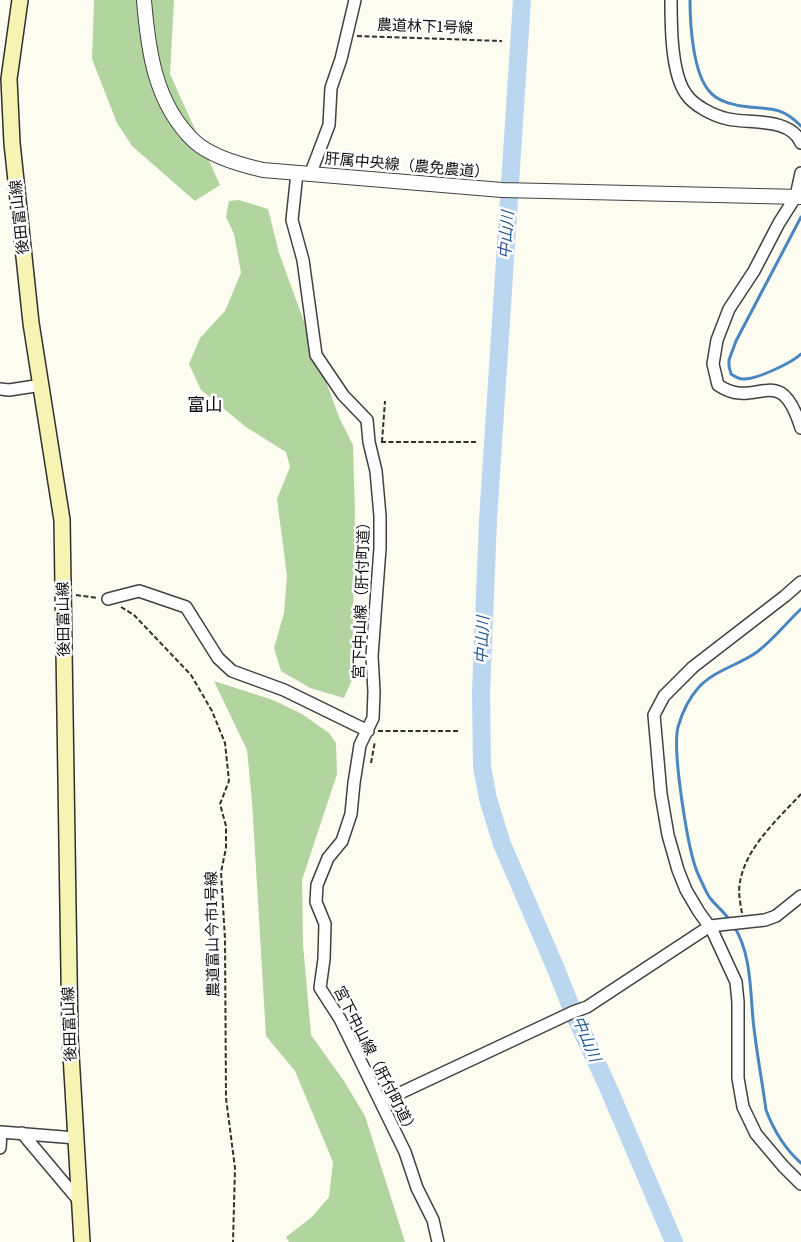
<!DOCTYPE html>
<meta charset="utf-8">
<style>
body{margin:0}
canvas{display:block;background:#fdfcf1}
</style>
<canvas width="801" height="1242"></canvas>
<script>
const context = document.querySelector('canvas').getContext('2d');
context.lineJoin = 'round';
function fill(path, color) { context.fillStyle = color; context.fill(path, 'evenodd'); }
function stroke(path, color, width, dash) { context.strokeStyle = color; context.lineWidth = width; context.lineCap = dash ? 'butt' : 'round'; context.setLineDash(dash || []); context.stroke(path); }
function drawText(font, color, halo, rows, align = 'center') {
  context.font = font + ' Literata,"Noto Sans JP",serif'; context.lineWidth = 5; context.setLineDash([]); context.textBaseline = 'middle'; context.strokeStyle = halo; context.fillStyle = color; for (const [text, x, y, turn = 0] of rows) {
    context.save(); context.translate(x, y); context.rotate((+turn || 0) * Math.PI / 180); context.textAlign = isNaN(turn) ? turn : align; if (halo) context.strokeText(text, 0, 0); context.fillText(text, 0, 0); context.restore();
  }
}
fill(new Path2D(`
 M94,0H174L170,74L220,185L195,201L132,146L117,123L92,59Z
 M239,200L268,209L279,253L339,417L353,445L355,517L352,680L344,698L310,688L281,671L274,648L284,613L287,576L277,499L290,467L286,452L246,427L201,390L189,364L200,338L225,311L241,273L234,234L226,217L229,201Z
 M214,681L273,700L302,714L329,733L336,743L337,774L302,880L303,944L311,1035L344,1081L365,1116L405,1242H289L286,1237L312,1217L329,1197L333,1162L295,1071L266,1036L252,801L247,750Z`), '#b2d49f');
stroke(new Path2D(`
 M690,0C690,25 693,74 710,92C718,102 737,106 749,107C773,109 783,108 801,126
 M801,217L736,341L729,360V366L731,374C734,376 739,379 743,379C756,380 791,363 801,354
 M730,921C725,912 716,906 710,898C705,891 702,882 698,874C688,852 672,751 678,727C682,713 689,698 699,687C715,670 739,665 757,652C774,639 786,623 801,609
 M734,926C751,954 750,987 753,1019C756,1050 762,1080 766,1110C774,1131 785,1149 801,1163`), '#4a86bf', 3);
stroke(new Path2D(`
 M522,0L488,520L481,692L482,766L488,799L502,844L556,969L573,1012L607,1085L674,1242`), '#bbd7f0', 18);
const minor = new Path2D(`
 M671,0C671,25 671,73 686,94C694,106 714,116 728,119C750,124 790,117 801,143
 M297,173L292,220L303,260L316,355L343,395L367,420L369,442L376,471L380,516V548L372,656L374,692L373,718L360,745L354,783L351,814L342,841L328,858L317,885L316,902L325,924L324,959L320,988L340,1019L405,1152L417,1188L433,1220L438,1242
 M801,173L796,196L779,223L754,271L729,309L717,340L713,364L718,385C757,412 779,358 801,428
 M310,175L329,125L331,88L341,59L355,0
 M0,389L9,390L42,385
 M801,582L785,596L693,667L664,696L654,715L661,794L668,835L678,870L686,890L699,912L712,930L736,982L738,1002V1078L743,1107L756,1134L783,1166L801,1184
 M108,599L139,591L186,607L218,658L232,671L284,690L368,731
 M381,1102L573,1012L587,1007L710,926L765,920L776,916L801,896
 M22,1133L80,1202
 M0,1148L1,1132L76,1138`);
const tertiary = new Path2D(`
 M144,0C148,50 155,104 194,141C211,157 241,165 263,170L502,190L801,197`);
const secondary = new Path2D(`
 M20,0L9,79L12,143L31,323L62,520L70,1037L82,1242`);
stroke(minor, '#414141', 14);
stroke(tertiary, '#414141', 16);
stroke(secondary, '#303030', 18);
stroke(new Path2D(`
 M357,36L502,41
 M381,442H477
 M382,442L385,401
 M76,595L98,598
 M121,607L134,615L191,675L212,711L225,743L229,781L220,804L226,826V848L221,872L225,939L226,1098L235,1168L233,1242
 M378,731H459
 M371,763L375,741
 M742,913C740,903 738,891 740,882C746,847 778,819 801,794`), '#303030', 2, [5, 2.5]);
stroke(minor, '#fff', 11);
stroke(tertiary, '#fff', 14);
stroke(secondary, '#f6f4b3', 15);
drawText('15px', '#0e0e0e', '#fff', [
 ["農道林下1号線",425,27,2],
 ["肝属中央線（農免農道）",407,166,5],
 ["後田富山線",20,217,-96],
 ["宮下中山線（肝付町道）",362,597,-88],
 ["後田富山線",64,619,-91],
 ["農道富山今市1号線",213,934,-91],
 ["後田富山線",70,1024,-92],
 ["宮下中山線（肝付町道）",375,1061,63]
]);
drawText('italic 16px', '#255a93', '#fff', [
 ["中山川",507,235,-86],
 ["中山川",483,640,-88],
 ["中山川",586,1039,67]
]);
drawText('18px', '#0e0e0e', '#fff', [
 ["富山",205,406]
]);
</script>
